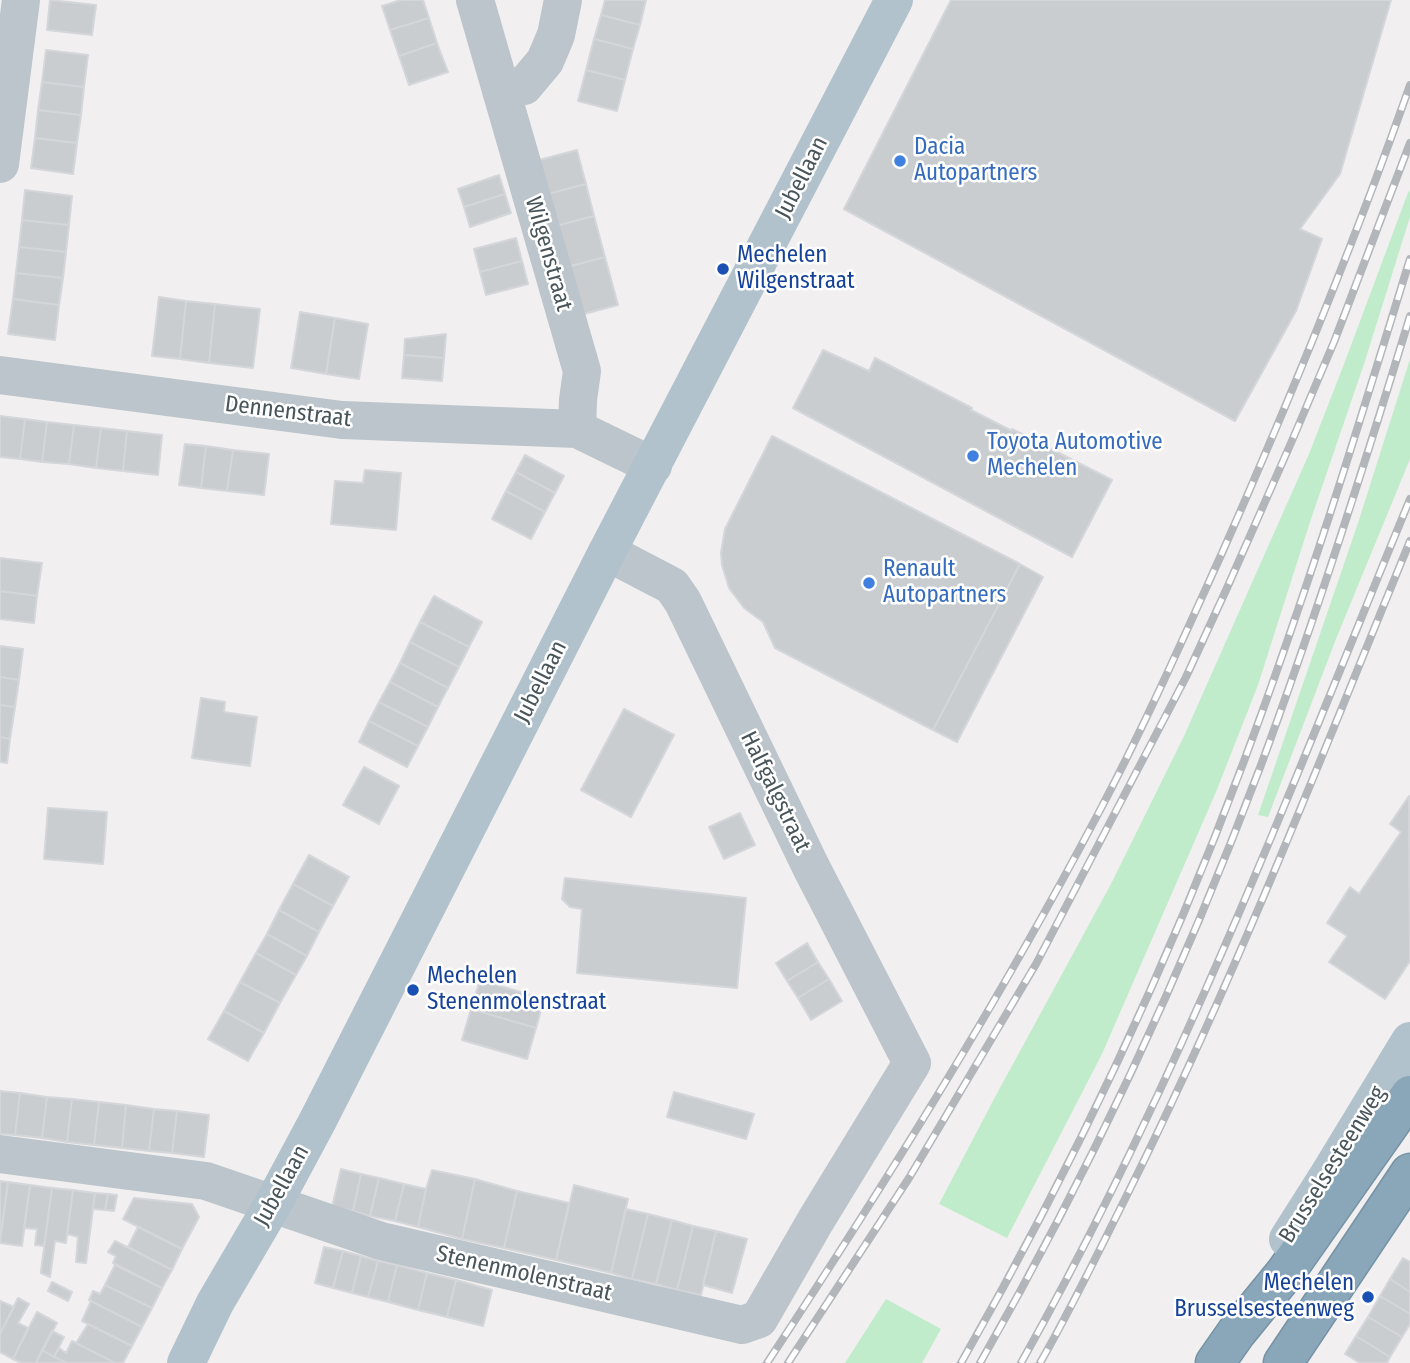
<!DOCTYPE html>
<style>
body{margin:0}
canvas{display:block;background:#f1efef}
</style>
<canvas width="1410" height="1363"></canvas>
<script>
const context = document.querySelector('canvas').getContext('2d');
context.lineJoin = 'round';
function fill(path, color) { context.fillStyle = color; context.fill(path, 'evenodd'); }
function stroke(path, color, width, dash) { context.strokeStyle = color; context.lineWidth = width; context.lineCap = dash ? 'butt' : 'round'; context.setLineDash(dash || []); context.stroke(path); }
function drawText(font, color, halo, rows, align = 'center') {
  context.font = font + ' "Fira Sans Condensed",sans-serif'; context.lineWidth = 5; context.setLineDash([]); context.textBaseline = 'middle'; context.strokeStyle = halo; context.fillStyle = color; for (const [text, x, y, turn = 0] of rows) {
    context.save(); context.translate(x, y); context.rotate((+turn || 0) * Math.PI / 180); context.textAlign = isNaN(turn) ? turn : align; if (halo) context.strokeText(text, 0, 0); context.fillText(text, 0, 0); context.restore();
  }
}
fill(new Path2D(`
 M1409,190L1410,193V217L1365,361L1310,522L1258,685L1216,792L1102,1054L1007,1238L939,1204L995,1097L1111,884L1184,736L1309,454L1344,364Z
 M1410,359V459L1336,639L1268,817L1258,815L1358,523Z
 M886,1299L941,1329L922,1363H845Z`), '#c1eccc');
const building = new Path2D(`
 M50,0L96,5L92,35L47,30Z
 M401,0H423L429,18L390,30L382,6Z
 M605,0H646L640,25L601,15Z
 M951,0H1391L1340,174L1300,229L1322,239L1296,311L1235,421L844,209Z
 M601,15L640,25L633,49L594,39Z
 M429,18L437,43L399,56L390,30Z
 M594,39L633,49L625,80L586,70Z
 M437,43L448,72L409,85L399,56Z
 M46,50L88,55L84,87L42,82Z
 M586,70L625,80L617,111L578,101Z
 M42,82L84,87L81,115L38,110Z
 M38,110L81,115L77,143L35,138Z
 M35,138L77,143L73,174L31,168Z
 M577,150L586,184L548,194L539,160Z
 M499,175L505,194L464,207L458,189Z
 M586,184L594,216L556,226L548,194Z
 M25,190L72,196L69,225L22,220Z
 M505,194L511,213L470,227L464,207Z
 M594,216L605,257L567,267L556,226Z
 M22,220L69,225L66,252L19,247Z
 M516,238L522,261L480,272L474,249Z
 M19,247L66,252L63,278L16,273Z
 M605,257L618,305L580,315L567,267Z
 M522,261L528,284L486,295L480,272Z
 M16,273L63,278L59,305L13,299Z
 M159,297L186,301L180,359L152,356Z
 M13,299L59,305L55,340L8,334Z
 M186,301L215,304L209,363L180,359Z
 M215,304L260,309L253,368L209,363Z
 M300,312L335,318L326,374L291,368Z
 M335,318L368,324L359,379L326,374Z
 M446,334L444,358L404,355L405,339Z
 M823,350L869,371L875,358L972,408L971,410L1012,431V429L1112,480L1072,557L793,408Z
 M404,355L444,358L442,381L402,378Z
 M0,416L25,419L20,459L0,457Z
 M25,419L47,422L42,462L20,459Z
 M47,422L74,425L69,464L42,462Z
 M74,425L101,428L96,468L69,464Z
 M101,428L127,431L123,471L96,468Z
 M127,431L162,435L158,475L123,471Z
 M772,436L1020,564L933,730L775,648L763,622L744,608L729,588L722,565L721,553L725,529Z
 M185,444L206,446L201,488L179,485Z
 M206,446L233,450L227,491L201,488Z
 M233,450L269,454L264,495L227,491Z
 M525,455L564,476L555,493L516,472Z
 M365,470L401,473L396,530L331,524L335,481L363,483Z
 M516,472L555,493L545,512L506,491Z
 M506,491L545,512L531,539L492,519Z
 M0,558L42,563L37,596L0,591Z
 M1020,564L1043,577L957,742L933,730Z
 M0,591L37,596L34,623L0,619Z
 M434,596L482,622L469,647L420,622Z
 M420,622L469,647L459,667L410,642Z
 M410,642L459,667L448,688L400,663Z
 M0,646L23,649L19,680L0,677Z
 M400,663L448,688L438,707L390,682Z
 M0,677L19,680L15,707L0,705Z
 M390,682L438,707L428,727L379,702Z
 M201,698L225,702L224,712L257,717L250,766L192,758Z
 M379,702L428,727L418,746L369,721Z
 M0,705L15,707L10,739L0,737Z
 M624,709L674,735L631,817L581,790Z
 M369,721L418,746L407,767L359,742Z
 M0,737L10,739L7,763L0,762Z
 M364,767L399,786L379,824L343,805Z
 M1409,796L1410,961L1385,999L1329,962L1347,936L1327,923L1350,887L1359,894L1401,832L1390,824Z
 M48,808L107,812L103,864L44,859Z
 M740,813L755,845L724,859L709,827Z
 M309,855L349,877L333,906L293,884Z
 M565,878L746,898L737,988L577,973L582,909L570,907L562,899Z
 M293,884L333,906L319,932L279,910Z
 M279,910L319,932L307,956L267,934Z
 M267,934L307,956L296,975L256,953Z
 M807,943L818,962L787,981L776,963Z
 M256,953L296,975L280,1003L240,982Z
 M818,962L829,979L798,998L787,981Z
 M829,979L842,1001L811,1020L798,998Z
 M480,980L544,999L536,1028L471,1009Z
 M240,982L280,1003L264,1033L224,1011Z
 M471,1009L536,1028L527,1059L462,1040Z
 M224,1011L264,1033L248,1061L208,1039Z
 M0,1091L20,1093L15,1135L0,1134Z
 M674,1092L754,1114L746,1139L667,1117Z
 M20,1093L47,1097L42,1138L15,1135Z
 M47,1097L72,1099L67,1142L42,1138Z
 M72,1099L99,1102L94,1145L67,1142Z
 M99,1102L126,1105L122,1148L94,1145Z
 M126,1105L154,1109L149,1151L122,1148Z
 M154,1109L177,1111L172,1153L149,1151Z
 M177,1111L209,1115L204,1157L172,1153Z
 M341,1169L361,1174L353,1211L332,1207Z
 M432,1170L475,1179L462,1239L418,1227L426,1189Z
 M361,1174L379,1178L370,1216L353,1211Z
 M379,1178L404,1184L395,1221L370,1216Z
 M475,1179L517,1191L504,1248L462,1239Z
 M0,1181L8,1182L1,1233H0Z
 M8,1182L30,1185L22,1246L0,1243Z
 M404,1184L426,1189L418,1227L395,1221Z
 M30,1185L52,1188L44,1246L35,1245L37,1229L24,1228Z
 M574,1185L628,1199L611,1273L556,1260Z
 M52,1188L73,1190L66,1243L55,1241L50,1277L41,1273V1271Z
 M73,1190L95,1193L86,1263L76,1262L78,1237L67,1234Z
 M517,1191L569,1203L556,1260L504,1248Z
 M95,1193L108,1194L105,1210L93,1209Z
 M108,1194L117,1195L114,1211L105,1210Z
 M134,1198L192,1204L199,1217L182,1249L123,1219Z
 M626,1209L648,1214L632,1279L611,1273Z
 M648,1214L672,1220L656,1284L632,1279Z
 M672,1220L693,1226L677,1290L656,1284Z
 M693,1226L716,1231L701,1295L677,1290Z
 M138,1227L182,1249L172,1270L128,1247Z
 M716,1231L747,1239L732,1293L703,1285Z
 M115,1241L172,1270L162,1288L113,1263L116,1256L108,1252Z
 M324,1247L343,1251L333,1288L315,1283Z
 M343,1251L361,1256L352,1293L333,1288Z
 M361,1256L378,1261L368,1297L352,1293Z
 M1403,1258L1410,1262V1292L1390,1279Z
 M378,1261L397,1265L388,1302L368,1297Z
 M115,1265L162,1288L152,1308L105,1285Z
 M397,1265L427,1273L418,1310L388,1302Z
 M427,1273L456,1280L447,1317L418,1310Z
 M1390,1279L1410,1292V1314L1380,1296Z
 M456,1280L492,1290L483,1326L447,1317Z
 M52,1282L72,1292L68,1301L48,1291Z
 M105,1285L152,1308L142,1327L89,1300L93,1291L100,1294Z
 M1380,1296L1410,1314V1324L1402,1337L1368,1317Z
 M18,1298L29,1304L18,1323L28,1328L13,1359L0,1352V1334Z
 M0,1301L14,1307L0,1334Z
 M91,1301L142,1327L132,1346L82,1321Z
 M37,1312L57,1323L36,1363H21L13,1359Z
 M1368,1317L1402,1337L1390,1357L1356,1336Z
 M88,1324L132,1346L123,1363H115L76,1343Z
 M52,1331L64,1337L54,1357L42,1350Z
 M1356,1336L1390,1357L1387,1363H1360L1345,1354Z
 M72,1341L76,1343L115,1363H67L54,1357L59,1348L66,1353Z
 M42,1350L54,1357L67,1363H36Z`);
fill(building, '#c9cdd0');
stroke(building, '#d4d6da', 2);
const highway = new Path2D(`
 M1215,1363L1236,1333L1285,1273L1410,1095
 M1283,1363L1410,1173`);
stroke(highway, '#7693a6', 41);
stroke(new Path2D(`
 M475,0L582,371L578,400L577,429L653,466
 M501,91L524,86L545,61L556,35L563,0
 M0,164L21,0
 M0,375L342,420L577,429
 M0,1154L206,1181L381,1241L742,1325L759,1319L816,1220L912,1063L811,867L683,602L672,586L607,552`), '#bcc5cb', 38);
stroke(new Path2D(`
 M1288,1239L1328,1176L1410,1041
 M186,1363L215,1303L273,1204L317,1122L607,552L894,0`), '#b1c2cc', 38);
stroke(highway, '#8aa7ba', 38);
const rail = new Path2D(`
 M767,1363C885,1184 998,1003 1098,814C1143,729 1182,641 1222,553C1290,399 1354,244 1410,85
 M788,1363L909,1178L1036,964L1186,677L1227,588L1291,443L1334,342L1410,143
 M961,1363C1071,1170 1167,968 1244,761C1306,596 1358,428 1410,259
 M980,1363C1089,1173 1184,969 1261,765C1316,617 1364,467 1410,316
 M1021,1363C1176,1087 1290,791 1410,499
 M1040,1363C1070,1311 1096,1257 1123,1203C1231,988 1319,763 1410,541`);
stroke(rail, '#b2b5b9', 8);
stroke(rail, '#fff', 5, [16]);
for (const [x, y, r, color] of [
 [900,161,7,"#3f7fe0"],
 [723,269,7,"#1a4fb4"],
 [973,456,7,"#3f7fe0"],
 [869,583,7,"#3f7fe0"],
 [413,990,7,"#1a4fb4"],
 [1368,1297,7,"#1a4fb4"]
]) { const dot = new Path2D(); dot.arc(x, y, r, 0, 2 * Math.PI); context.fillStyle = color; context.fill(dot); stroke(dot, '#fff', 2.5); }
drawText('23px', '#366cbe', '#fff', [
 ["Dacia",914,148],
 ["Autopartners",914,174],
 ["Toyota Automotive",987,443],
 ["Mechelen",987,469],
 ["Renault",883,570],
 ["Autopartners",883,596]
], 'left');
drawText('23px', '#48555b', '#fff', [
 ["Jubellaan",802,178,-63],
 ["Wilgenstraat",548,254,74],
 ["Dennenstraat",288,412,7],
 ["Jubellaan",541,682,-63],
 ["Halfgalgstraat",775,792,64],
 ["Brusselsesteenweg",1333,1165,-58],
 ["Jubellaan",282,1186,-61],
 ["Stenenmolenstraat",524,1274,13]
]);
drawText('23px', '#164399', '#fff', [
 ["Mechelen",737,256],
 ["Wilgenstraat",737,282],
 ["Mechelen",427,977],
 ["Stenenmolenstraat",427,1003],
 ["Mechelen",1354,1284,"right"],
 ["Brusselsesteenweg",1354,1310,"right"]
], 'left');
</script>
